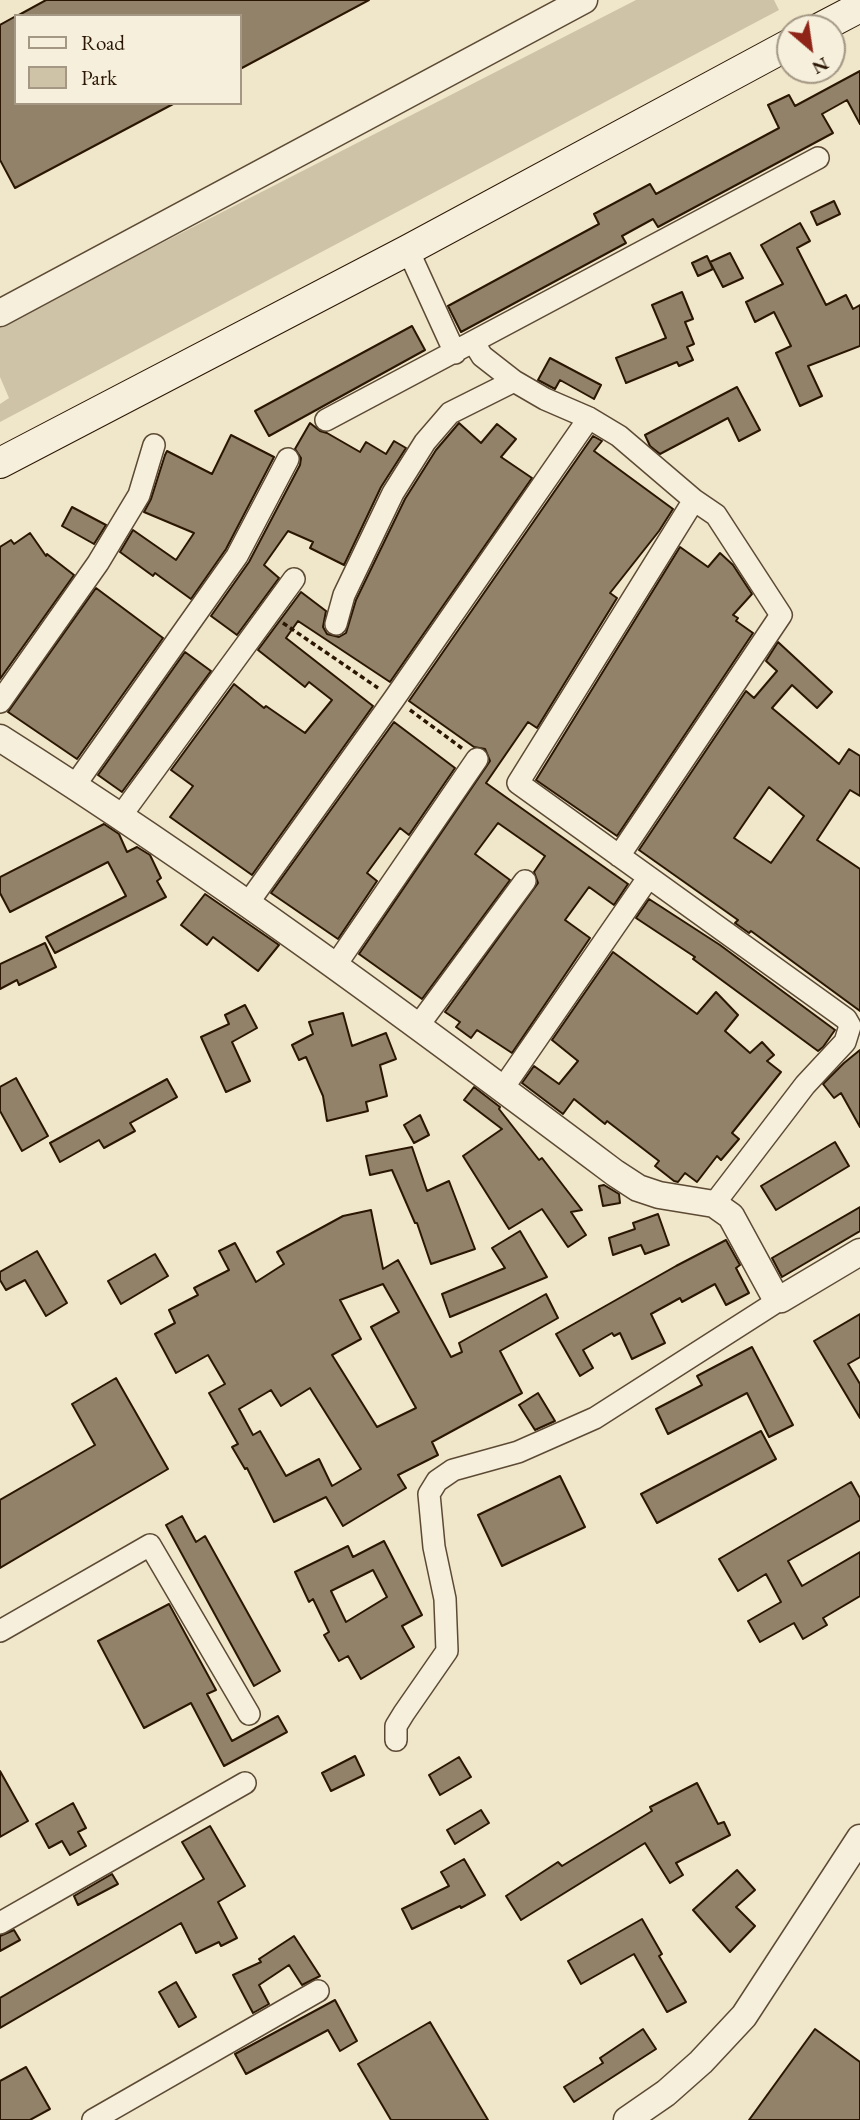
<!DOCTYPE html>
<style>
body{margin:0}
#map{position:relative;width:860px;height:2120px;overflow:hidden;background:#f0e6c9;font-family:"EB Garamond",serif}
canvas{display:block}
.legend{position:absolute;left:14px;top:14px;width:228px;height:91px;box-sizing:border-box;background:#f5efdc;border:2px solid #a49885;margin:0;padding:9px 12px;list-style:none;font-size:21px;color:#2a1602}
.legend li{display:flex;align-items:center;gap:14px;height:35px}
.legend b{width:35px;border:2px solid #a49885}
.north{position:absolute;left:776px;top:14px;width:70px;height:70px;box-sizing:border-box;background:#f5efdc;border:2px solid #a49885;border-radius:50%;rotate:151deg;font-size:19px;font-weight:700;line-height:28px;text-align:center;color:#2a1602}
.north::after{content:'';display:block;margin:auto;width:24px;height:32px;background:#8f2418;clip-path:polygon(50% 0,100% 100%,50% 72%,0 100%)}
</style>
<div id="map">
<canvas width="860" height="2120"></canvas>
<ul class="legend">
<li><b style="height:9px;background:#f5efdc"></b>Road</li>
<li><b style="height:19px;background:#cec3a7"></b>Park</li>
</ul>
<div class="north">N</div>
</div>
<script>
const context = document.querySelector('canvas').getContext('2d');
context.lineJoin = 'round';
function fill(path, color) { context.fillStyle = color; context.fill(path, 'evenodd'); }
function stroke(path, color, width, dash) { context.strokeStyle = color; context.lineWidth = width; context.lineCap = dash ? 'butt' : 'round'; context.setLineDash(dash || []); context.stroke(path); }
fill(new Path2D(`
 M636,0H774L779,10L0,422V404L9,398L0,377V326Z`), '#cec3a7');
const building = new Path2D(`
 M46,0H369L240,69V16H17Z
 M16,16V103H175L15,188L0,160V25Z
 M860,71V124L847,100L822,114L833,133L658,227L653,219L622,236L626,243L461,332L448,306L599,224L594,214L650,184L656,194L779,128L768,105L789,95L795,106Z
 M834,201L840,214L817,225L811,212Z
 M800,223L810,241L797,248L826,305L846,295L853,309L860,305V346L808,366L822,396L800,406L776,353L791,346L774,312L755,322L746,302L783,284L761,245Z
 M730,253L743,278L723,287L710,262Z
 M707,256L713,269L698,276L692,263Z
 M682,292L693,319L685,322L694,344L687,347L693,360L679,366L677,362L626,383L616,358L666,338L652,305Z
 M412,326L425,350L269,436L255,411Z
 M550,358L601,385L594,399L560,380L555,389L538,380Z
 M737,387L760,430L739,441L728,418L660,454L650,446L645,435Z
 M310,423L320,431L327,433L360,452L366,442L386,454L394,441L406,448L381,487L344,565L310,548L313,542L288,531L264,565L279,578L237,635L211,616L249,562L300,465L301,458L295,449Z
 M459,423L481,443L497,424L516,439L501,457L532,478L390,682L298,621L286,638L373,706L252,875L170,817L193,786L171,770L234,684L264,708L266,706L305,733L332,700L309,682L305,687L258,650L301,592L326,611L323,627L327,634L339,637L346,633L356,600L405,499L436,450Z
 M231,435L274,457L226,549L191,599L155,573L153,576L120,552L133,530L176,560L194,533L144,512L151,499L165,455L167,451L212,474Z
 M593,436L602,441L594,451L673,509L659,531L610,593L617,598L537,728L528,722L486,783L628,884L614,905L589,887L565,920L590,938L512,1053L477,1030L471,1038L456,1027L460,1022L445,1012L538,883L534,872L545,856L498,823L475,854L510,880L422,999L359,954L490,761L485,749L474,747L409,701Z
 M72,507L106,525L94,544L62,526Z
 M30,533L46,556L47,554L74,575L0,679V547L11,540L14,544Z
 M680,547L708,567L720,553L733,565L752,594L733,615L738,618L736,621L753,633L617,836L536,780Z
 M96,588L163,638L77,759L8,712Z
 M778,642L832,692L817,708L792,685L772,708L839,764L849,749L860,756V796L850,790L817,840L860,869V1011L751,931L749,933L735,923L738,920L639,850L746,691L754,698L777,671L766,661ZM769,787L804,816L771,863L734,838Z
 M185,652L211,671L122,792L98,775Z
 M394,722L455,768L409,835L400,828L367,873L377,881L338,939L271,893Z
 M104,824L119,834L127,852L137,847L150,855L161,878L157,881L166,897L55,953L46,937L126,896L108,862L10,912L0,893V877Z
 M205,894L279,945L258,971L213,937L207,945L181,925Z
 M649,899L720,945L835,1030L823,1047L818,1051L693,959L695,957L636,918Z
 M45,943L56,967L19,985L17,980L0,989V964Z
 M613,952L697,1014L716,992L738,1015L725,1031L750,1053L762,1042L774,1055L767,1061L781,1072L732,1133L739,1139L721,1160L717,1156L697,1182L685,1173L678,1182L674,1181L655,1166L659,1161L607,1121L605,1124L574,1099L563,1114L522,1083L534,1066L559,1084L578,1061L552,1040Z
 M245,1005L257,1028L232,1042L250,1081L226,1092L201,1037L229,1024L225,1015Z
 M343,1013L352,1046L386,1033L396,1059L380,1065L387,1096L366,1102L368,1111L327,1121L323,1096L306,1057L299,1060L292,1045L313,1034L309,1022Z
 M860,1050V1127L841,1093L834,1098L823,1084L844,1063Z
 M16,1078L48,1136L22,1151L0,1111V1087Z
 M167,1079L177,1097L130,1123L135,1131L104,1148L99,1140L60,1162L50,1143Z
 M474,1087L500,1107L499,1109L539,1160L542,1158L582,1210L571,1212L586,1235L568,1247L542,1209L509,1229L463,1156L502,1129L464,1100Z
 M420,1115L429,1135L414,1143L404,1125Z
 M835,1142L849,1166L776,1210L761,1186Z
 M412,1147L427,1191L449,1181L475,1249L431,1264L417,1223H415L392,1170L370,1175L366,1156Z
 M604,1185L619,1194L620,1203L603,1206L599,1186Z
 M860,1207V1231L782,1277L772,1258Z
 M371,1210L383,1269L398,1260L451,1357L462,1352L459,1343L546,1294L558,1318L500,1351L522,1393L432,1442L438,1455L398,1475L406,1488L343,1526L326,1497L274,1522L247,1468L245,1469L232,1447L238,1444L209,1393L225,1384L208,1355L176,1373L155,1334L175,1323L169,1310L198,1295L194,1288L229,1270L219,1251L235,1243L256,1282L284,1264L277,1252L343,1216ZM383,1284L399,1312L371,1327L416,1408L377,1427L332,1355L361,1339L340,1300ZM310,1388L361,1469L332,1486L319,1459L286,1476L260,1431L253,1435L239,1409L271,1390L281,1406Z
 M658,1214L669,1245L645,1254L641,1245L613,1255L609,1238L635,1229L633,1223Z
 M520,1231L547,1277L450,1317L442,1294L505,1268L492,1248Z
 M726,1240L740,1265L736,1268L749,1293L726,1305L715,1284L682,1302L680,1298L651,1314L665,1343L632,1359L620,1333L614,1336L612,1333L583,1350L593,1368L580,1376L556,1334L676,1266Z
 M37,1251L67,1303L46,1316L25,1280L6,1290L0,1280V1272Z
 M155,1254L168,1276L121,1304L108,1281Z
 M860,1314V1357L848,1364L860,1384V1418L814,1341Z
 M752,1347L793,1425L769,1437L747,1393L668,1434L656,1409L702,1385L697,1376Z
 M116,1378L168,1469L0,1568V1500L95,1445L72,1404Z
 M538,1393L555,1421L535,1430L519,1405Z
 M761,1431L776,1459L657,1523L641,1494Z
 M560,1476L585,1527L502,1566L478,1515Z
 M851,1482L860,1498V1520L788,1561L802,1586L860,1552V1596L823,1618L827,1625L803,1639L794,1623L760,1642L748,1621L781,1602L766,1574L738,1591L719,1559Z
 M182,1516L196,1542L205,1536L280,1671L254,1686L166,1525Z
 M384,1541L422,1615L402,1626L414,1647L361,1679L348,1656L339,1661L324,1635L329,1632L313,1599L309,1602L295,1572L348,1546L353,1557ZM373,1570L387,1597L346,1622L331,1591Z
 M169,1604L216,1690L207,1694L232,1741L278,1716L287,1732L224,1766L191,1703L144,1728L98,1641Z
 M355,1756L364,1775L331,1791L322,1773Z
 M459,1757L471,1777L440,1795L429,1775Z
 M0,1771L28,1821L0,1837Z
 M697,1783L718,1824L724,1822L730,1835L676,1863L683,1875L670,1883L645,1843L521,1920L506,1896L558,1862L562,1866L652,1811L650,1807Z
 M73,1803L86,1828L78,1832L86,1846L70,1855L62,1841L49,1848L36,1824Z
 M481,1810L489,1823L455,1844L447,1830Z
 M210,1826L245,1886L218,1902L237,1938L221,1946L219,1942L196,1953L181,1923L0,2028V1998L204,1879L182,1842Z
 M464,1859L485,1895L461,1908L460,1906L412,1929L402,1909L449,1886L441,1872Z
 M737,1870L755,1890L736,1907L755,1926L730,1952L693,1910Z
 M112,1874L118,1884L78,1905L74,1896Z
 M642,1919L662,1954L659,1956L686,2002L667,2012L634,1954L581,1984L568,1961Z
 M14,1930L20,1940L0,1951V1936Z
 M294,1936L320,1976L302,1985L289,1965L259,1985L269,2004L253,2013L233,1975L261,1962L259,1959Z
 M176,1982L196,2017L179,2027L159,1992Z
 M335,2000L357,2041L340,2051L328,2030L246,2074L235,2054Z
 M430,2022L488,2120H391L358,2064Z
 M643,2029L656,2049L574,2102L564,2087L603,2063L600,2058Z
 M815,2029L860,2062V2120H749Z
 M26,2067L50,2109L30,2120H0V2081Z`);
fill(building, '#918269');
stroke(building, '#2a1602', 2);
const minor = new Path2D(`
 M408,250L455,353
 M474,343L482,356L514,381
 M326,420L818,158
 M694,500L518,783L846,1019L850,1026L845,1042L805,1085L714,1204
 M336,624L344,595L393,493L425,442L450,413L514,381L545,399L589,418L619,436L694,500L716,515L781,615L619,856
 M0,702L98,563L139,495L154,445
 M75,785L237,556L288,459
 M120,817L294,579
 M248,903L394,699L589,418
 M335,966L477,759
 M418,1026L525,881
 M503,1088L648,878
 M0,1631L150,1545L249,1714
 M396,1740V1726L404,1713L447,1651L445,1599L434,1547L429,1494L437,1481L453,1470L518,1452L595,1418L781,1299
 M0,1923L245,1783
 M93,2120L318,1991`);
const tertiary = new Path2D(`
 M0,313L584,0
 M0,738C212,872 414,1022 615,1173L638,1188L659,1195L714,1204L731,1216L774,1295L781,1299L860,1252
 M627,2120L666,2093L701,2062L744,2016L860,1838`);
const secondary = new Path2D(`
 M820,28L860,7
 M0,463L408,250L790,44`);
stroke(minor, '#5c4a34', 24);
stroke(tertiary, '#5c4a34', 29);
stroke(secondary, '#2a1602', 32);
stroke(new Path2D(`
 M283,623L378,688
 M410,710L463,749`), '#2a1602', 3.5, [5, 3.5]);
stroke(minor, '#f5efdc', 21);
stroke(tertiary, '#f5efdc', 26);
stroke(secondary, '#f5efdc', 30);
</script>
